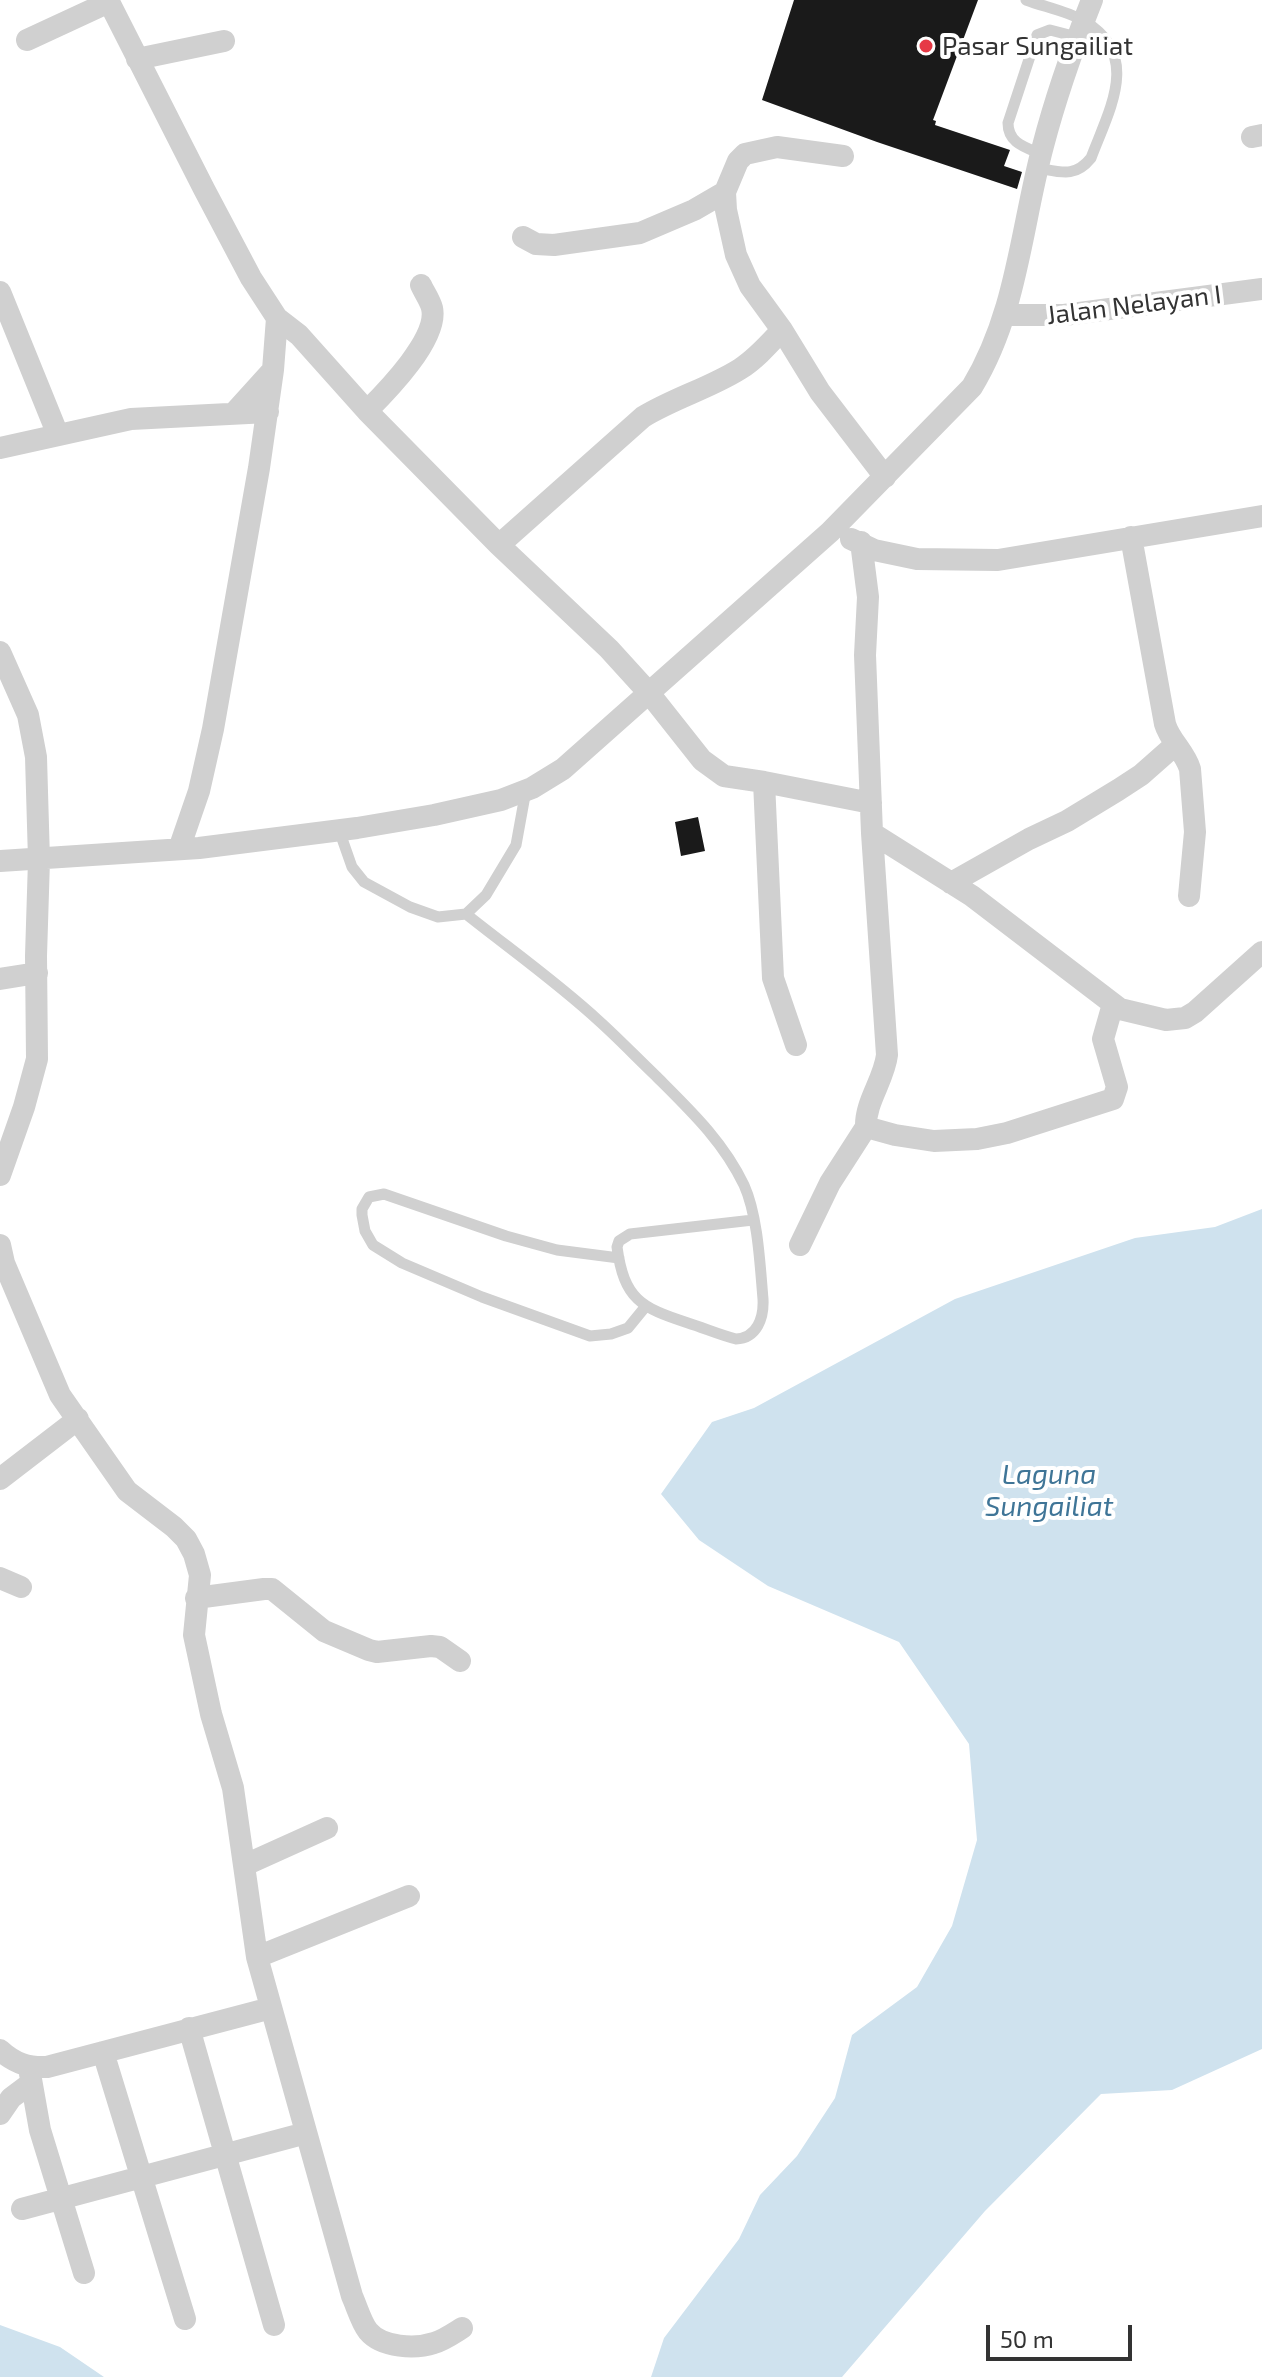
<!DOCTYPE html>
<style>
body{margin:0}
#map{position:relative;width:1262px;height:2377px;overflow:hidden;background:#fff;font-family:"Exo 2",sans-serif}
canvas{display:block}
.scale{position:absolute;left:986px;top:2325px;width:146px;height:36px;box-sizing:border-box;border:4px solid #333;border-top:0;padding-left:10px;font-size:24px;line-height:28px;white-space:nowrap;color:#333;-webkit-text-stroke:6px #fff;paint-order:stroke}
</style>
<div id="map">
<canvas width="1262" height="2377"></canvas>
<div class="scale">50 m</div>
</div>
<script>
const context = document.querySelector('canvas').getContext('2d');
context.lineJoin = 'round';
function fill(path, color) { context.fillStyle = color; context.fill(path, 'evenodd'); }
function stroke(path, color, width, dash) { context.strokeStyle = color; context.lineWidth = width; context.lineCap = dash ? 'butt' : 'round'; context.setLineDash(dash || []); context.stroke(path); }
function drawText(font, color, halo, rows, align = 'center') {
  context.font = font + ' "Exo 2",sans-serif'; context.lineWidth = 8; context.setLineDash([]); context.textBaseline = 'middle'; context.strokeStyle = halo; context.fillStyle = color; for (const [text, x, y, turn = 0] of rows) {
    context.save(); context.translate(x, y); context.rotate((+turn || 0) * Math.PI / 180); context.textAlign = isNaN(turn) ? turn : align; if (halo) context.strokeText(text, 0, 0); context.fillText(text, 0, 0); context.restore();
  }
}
fill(new Path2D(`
 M1262,1209V2049L1172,2090L1101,2094L985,2211L842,2377H651L664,2338L739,2239L760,2195L797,2156L835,2098L852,2035L917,1987L952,1926L977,1840L969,1744L899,1642L768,1586L699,1540L661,1494L712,1422L754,1408L955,1299L1135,1238L1215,1227Z
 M0,2325L60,2347L104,2377H0Z`), '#cfe2ee');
fill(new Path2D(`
 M794,0H978L933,120L936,121L935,125L1010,150L1004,166L1022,172L1017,189L877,142L762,100Z
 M698,817L705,851L681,856L675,822Z`), '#1a1a1a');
stroke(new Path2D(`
 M1026,0C1045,7 1067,11 1084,21C1142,55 1109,110 1091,158C1075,178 1061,172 1038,168
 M1041,154C1025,147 1008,143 1008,123L1037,35L1050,30L1077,37
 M339,830L352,867L364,882L410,907L438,917L466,914L486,895L516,845L526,790
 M466,914C510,949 558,983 599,1021C619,1039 637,1058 656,1076C690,1110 723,1141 744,1185C758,1216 760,1265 763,1299C764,1318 757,1338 736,1339C720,1335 704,1328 688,1323C641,1308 624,1299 617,1247L619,1241L630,1234L753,1220
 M619,1258L557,1250L506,1236L384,1194L369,1197L362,1209V1215L365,1231L373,1245L402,1263L482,1297L590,1336L611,1334L628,1328L646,1306`), '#d0d0d0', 11);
stroke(new Path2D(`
 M108,0L204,189L251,278L277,318L299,335L367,411L499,545L609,649L649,693L702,760L724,776L764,782L773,978L796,1045
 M27,40L109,2
 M137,59L224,41
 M1252,137L1262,135
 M843,156L777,147L745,154L738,161L725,192L726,210L736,255L750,286L782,330L820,392L885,477
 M523,237L536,244L554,245L640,233L694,210L725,192
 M0,292L58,435
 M1006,315H1064L1262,289
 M367,411C387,391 439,338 432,308C430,300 424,292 421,285
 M235,412L273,370
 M0,448L131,419L268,412
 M1131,537L1165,724C1170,741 1185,752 1190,769L1195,832L1189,896
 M851,539L874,550L917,559L998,560L1262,516
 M861,542L868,597L865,655L872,833L887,1055C884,1080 865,1102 866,1127L895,1135L934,1141L977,1139L1007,1133L1113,1099L1117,1087L1103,1039L1113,1004
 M499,545L643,417C674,398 710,388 740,369C756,359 769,344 782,330
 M0,652L28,715L36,757L39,860L36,956L37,1059L24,1107L0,1175
 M764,782L871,803
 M872,833L972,896L1120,1009L1166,1020L1185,1018L1195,1012L1262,952
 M179,849L199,791L213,729L259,468L273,370L277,318
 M0,861L199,848L357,828L434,815L501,800L532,788L563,769L830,532L972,387C1017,313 1021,228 1043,146C1056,96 1073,48 1092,0
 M951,883L1029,839L1067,821L1118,790L1141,775L1175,745
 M0,979L37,973
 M0,1245L4,1263L60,1395L127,1491L174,1527L186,1539L194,1554L200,1575L194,1635L211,1714L233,1788L257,1957L352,2296C357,2307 361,2322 368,2331C382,2348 416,2349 434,2343C444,2340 454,2333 462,2328
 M800,1245L830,1183L866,1127
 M0,1479L78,1419
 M0,1578L21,1587
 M196,1598L264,1589H272L324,1631L369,1650L377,1652L431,1646L440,1647L460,1661
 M245,1865L327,1828
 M257,1957L409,1896
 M189,2028L274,2325
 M0,2050C14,2063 28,2068 47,2067L271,2008
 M103,2052L185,2319
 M29,2068L40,2130L84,2273
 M0,2114L11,2098L31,2083
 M22,2209L306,2133`), '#d0d0d0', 22);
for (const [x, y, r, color] of [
 [926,46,8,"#e63946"]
]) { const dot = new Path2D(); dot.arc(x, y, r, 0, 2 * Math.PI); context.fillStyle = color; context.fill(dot); stroke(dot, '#fff', 3); }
drawText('26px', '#333', '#fff', [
 ["Pasar Sungailiat",942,46]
], 'left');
drawText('26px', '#333', '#fff', [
 ["Jalan Nelayan I",1134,305,-7]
]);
drawText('italic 28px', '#3f7597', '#fff', [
 ["Laguna",1049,1475],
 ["Sungailiat",1049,1507]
]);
</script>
